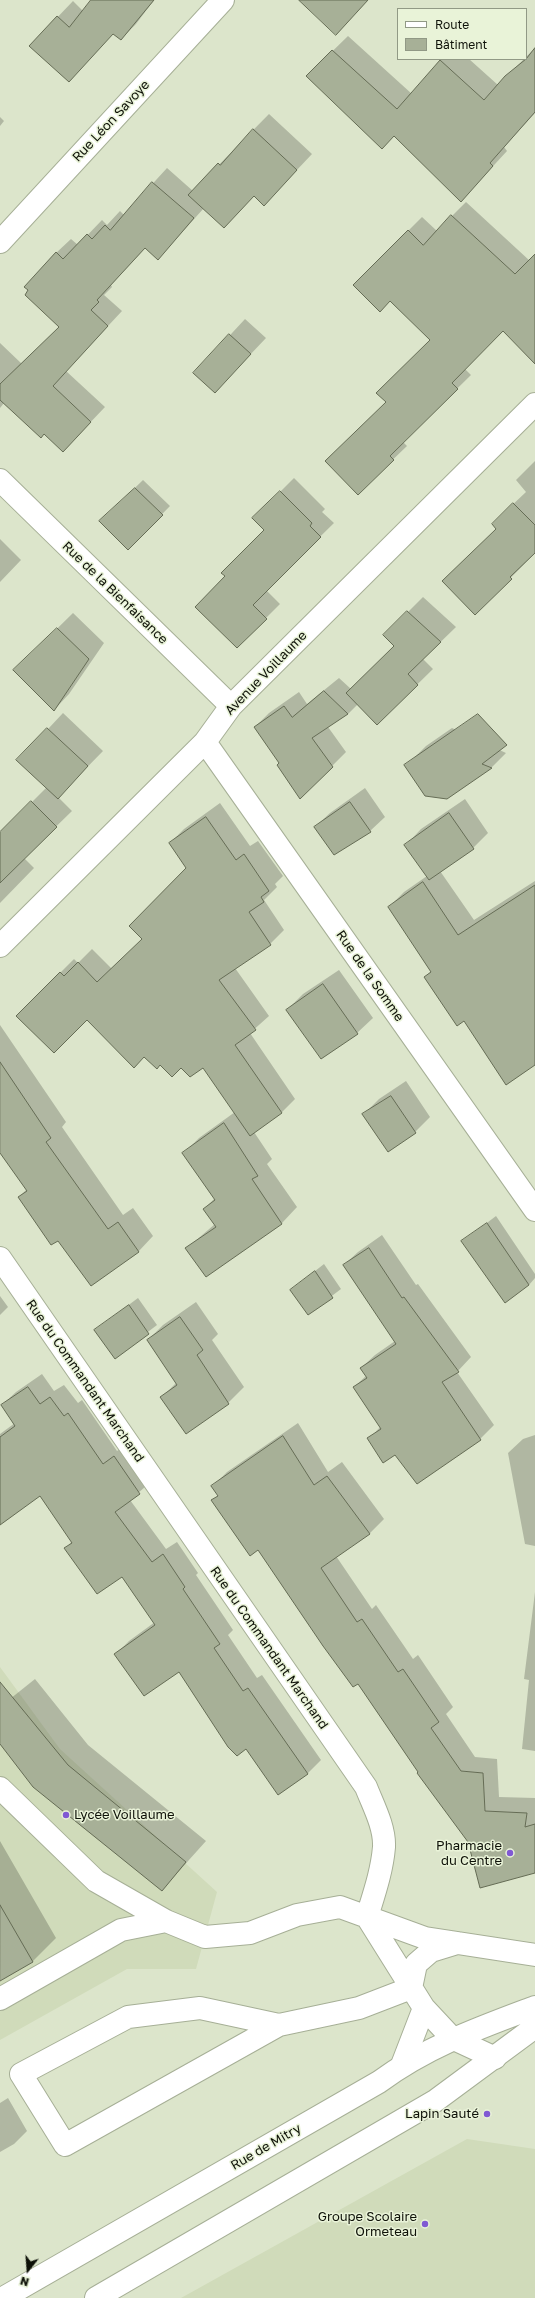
<!DOCTYPE html>
<meta charset="utf-8">
<style>
body{margin:0}
#map{position:relative;width:535px;height:2298px;overflow:hidden;background:#dce5cb;font-family:"Golos Text",sans-serif}
canvas{display:block}
.legend{position:absolute;left:397px;top:8px;width:130px;height:52px;box-sizing:border-box;background:#e9f3d8;border:1px solid #919985;margin:0;padding:5px 7px;list-style:none;font-size:12px;color:#0e1108}
.legend li{display:flex;align-items:center;gap:8px;height:20px}
.legend b{width:20px;border:1px solid #919985}
.north{position:absolute;left:8px;top:2250px;width:40px;height:40px;-webkit-text-stroke:3px #e9f3d8;paint-order:stroke;rotate:197deg;font-size:11px;font-weight:700;line-height:16px;text-align:center;color:#0e1108}
.north::after{content:'';display:block;margin:auto;width:14px;height:18px;background:#0e1108;clip-path:polygon(50% 0,100% 100%,50% 72%,0 100%)}
</style>
<div id="map">
<canvas width="535" height="2298"></canvas>
<ul class="legend">
<li><b style="height:5px;background:#fff"></b>Route</li>
<li><b style="height:11px;background:#a7b097"></b>Bâtiment</li>
</ul>
<div class="north">N</div>
</div>
<script>
const context = document.querySelector('canvas').getContext('2d');
context.lineJoin = 'round';
function fill(path, color) { context.fillStyle = color; context.fill(path, 'evenodd'); }
function stroke(path, color, width, dash) { context.strokeStyle = color; context.lineWidth = width; context.lineCap = dash ? 'butt' : 'round'; context.setLineDash(dash || []); context.stroke(path); }
function drawText(font, color, halo, rows, align = 'center') {
  context.font = font + ' "Golos Text",sans-serif'; context.lineWidth = 3; context.setLineDash([]); context.textBaseline = 'middle'; context.strokeStyle = halo; context.fillStyle = color; for (const [text, x, y, turn = 0] of rows) {
    context.save(); context.translate(x, y); context.rotate((+turn || 0) * Math.PI / 180); context.textAlign = isNaN(turn) ? turn : align; if (halo) context.strokeText(text, 0, 0); context.fillText(text, 0, 0); context.restore();
  }
}
fill(new Path2D(`
 M0,1667L60,1749L217,1892L196,1969H127L0,2040Z
 M467,2139L535,2149V2298H181Z`), '#d0dbba');
fill(new Path2D(`
 M92,0H154L136,24L121,39L114,33L30,46L73,1L83,11Z
 M348,36L412,94L442,59H469L498,85L535,48V113L504,147L507,151L461,201L394,136L307,76Z
 M269,114L312,154L279,189L204,208L158,259L145,248L111,285L112,287L104,295L122,311L66,371L105,407L63,451L45,433L4,403L0,408V343L22,364L60,327L56,253L71,239L78,245L102,220L107,225L120,211L124,215L167,168L193,191Z
 M0,117L4,121L0,126Z
 M466,202L530,261L535,255V320L503,330L465,369L471,375L403,442L407,446L358,493L387,402L431,340L390,300L354,285L422,217L437,231Z
 M245,319L266,338L230,376L195,373Z
 M535,461V553L490,599L508,509L526,492L516,480Z
 M294,478L325,509L322,512L334,523L266,590L280,604L237,647L226,576L266,530L254,518Z
 M143,480L170,506L128,549L109,513Z
 M0,539L21,560L0,582Z
 M423,597L456,627L423,659L433,669L377,724L358,704L348,714L328,727L346,752L332,766L280,763L255,727L269,713L299,692L307,704L339,678L351,689L395,646L385,635Z
 M73,613L104,643L69,694L54,710L15,670Z
 M63,713L103,751L58,797L72,811L29,853L5,829L47,787L48,729Z
 M452,728L506,753L491,768L447,798L410,762L426,746Z
 M365,788L385,817L370,831L315,827L330,813Z
 M465,799L488,833L473,848L440,871L474,920L535,881V1060L464,1020L425,977L431,971L389,907L404,892L427,876L406,845L421,829Z
 M220,803L250,846L258,841L283,876L275,884L277,887L264,900L284,930L270,944L235,968L269,1016L250,1033L295,1099L281,1113L254,1132L272,1159L267,1164L297,1207L282,1223L206,1276L187,1248L215,1224L204,1209L215,1198L184,1153L199,1138L235,1112L203,1066L160,1064L87,1018L17,1016L74,959L78,963L92,949L112,969L144,938L188,868L170,843L184,829Z
 M8,842L34,868L0,903V850Z
 M339,970L373,1018L357,1033L287,1010L303,994Z
 M0,1025L66,1122L62,1127L123,1215L133,1208L153,1236L138,1252L58,1239L19,1197L27,1189L0,1151Z
 M406,1081L430,1117L415,1132L364,1114L379,1099Z
 M496,1216L535,1274V1278L529,1285L463,1241Z
 M382,1235L416,1285L418,1284L471,1357L457,1372L494,1425L480,1439L396,1453L369,1439L381,1426L354,1387L367,1375L361,1368L375,1355L395,1341L344,1265L358,1252Z
 M324,1264L341,1289L308,1314L291,1290Z
 M0,1296L8,1307L0,1315Z
 M138,1298L157,1325L115,1357L95,1330Z
 M196,1302L218,1334L212,1340L244,1387L228,1403L186,1432L162,1397L176,1383L148,1340L163,1325Z
 M42,1374L54,1391L64,1385L78,1403L82,1400L117,1451L128,1444L153,1480L130,1500L166,1549L177,1542L198,1573L196,1575L233,1630L228,1635L257,1678L262,1675L321,1760L308,1773L279,1794L247,1748L179,1671L115,1655L129,1641L155,1622L122,1575L66,1548L72,1541L41,1495L0,1519V1434L15,1423L2,1405L16,1392Z
 M298,1423L328,1472L342,1462L384,1519L370,1533L336,1556L372,1609L376,1605L413,1659L418,1655L453,1707L446,1714L475,1757L497,1759L499,1797L535,1798V1872L469,1841L358,1683L259,1548L213,1500L218,1495L212,1487L227,1472Z
 M535,1435V1546L525,1544L508,1453L523,1439Z
 M535,1592V1751L522,1749L529,1680L524,1679Z
 M35,1679L88,1745L206,1841L162,1890L0,1742V1707Z
 M0,1841L56,1938L32,1962L0,1980Z
 M8,2098L27,2131L14,2144L0,2152V2103Z`), '#0003');
const building = new Path2D(`
 M91,0H154L121,40L113,34L69,82L29,46L57,16L69,27Z
 M299,0H368L336,35Z
 M535,48V112L490,163L493,166L461,202L394,136L382,149L306,76L332,50L397,109L440,60L484,100L505,76L526,59Z
 M253,129L297,170L264,206L254,196L224,228L188,195L218,163L220,165Z
 M152,182L194,218L158,260L145,248L97,300L99,302L91,310L108,326L53,386L91,422L63,452L44,434L41,438L0,400V384L59,327L25,295L28,290L24,287L56,252L63,259L87,234L92,239L105,225L110,230Z
 M451,215L515,274L535,254V364L503,331L452,383L458,389L390,456L394,460L358,495L325,461L386,402L376,393L430,340L390,301L380,312L353,285L408,230L423,245Z
 M229,334L251,354L215,393L193,373Z
 M135,488L163,515L128,550L99,521Z
 M280,491L312,523L310,526L321,537L253,605L267,619L237,648L195,607L225,576L221,573L264,530L252,518Z
 M513,503L535,525V553L510,577L512,579L475,615L442,581L496,529L492,524Z
 M407,611L441,642L408,674L418,685L377,725L346,693L394,646L383,635Z
 M57,628L89,659L54,711L13,670Z
 M324,691L348,714L312,738L333,767L300,799L277,765L279,763L254,727L284,706L292,717Z
 M478,714L507,745L482,764L492,768L447,799L425,796L404,765Z
 M47,728L88,766L58,799L16,760Z
 M31,801L57,827L0,883V832Z
 M350,802L371,832L334,855L314,827Z
 M449,813L474,849L429,880L404,845Z
 M206,817L236,860L244,854L269,891L261,897L264,902L249,912L271,945L219,980L256,1030L235,1045L282,1113L250,1136L203,1068L190,1077L181,1068L172,1077L160,1065L157,1069L144,1057L134,1068L87,1020L54,1053L16,1016L60,972L64,976L78,962L97,982L142,939L129,926L186,868L169,843Z
 M423,882L458,935L535,885V1065L506,1085L464,1021L457,1026L424,977L431,972L388,907Z
 M323,984L358,1034L321,1059L286,1010Z
 M0,1062L51,1138L46,1142L108,1229L118,1222L139,1252L91,1286L58,1241L51,1245L18,1197L27,1191L0,1153Z
 M391,1096L416,1133L388,1152L362,1114Z
 M224,1123L258,1176L252,1179L282,1224L206,1277L185,1248L216,1227L203,1209L215,1200L182,1153Z
 M487,1223L529,1285L505,1303L461,1241Z
 M369,1248L402,1298L404,1297L459,1372L442,1382L481,1440L417,1484L395,1455L383,1463L367,1438L381,1429L353,1387L367,1378L360,1368L396,1344L343,1265Z
 M315,1271L333,1298L308,1315L290,1290Z
 M129,1305L149,1334L115,1359L94,1330Z
 M180,1317L203,1350L197,1355L229,1404L186,1434L160,1397L177,1385L147,1340Z
 M28,1387L40,1404L50,1397L64,1416L68,1413L103,1464L114,1456L140,1494L115,1512L152,1562L163,1554L185,1587L183,1589L220,1644L214,1648L243,1691L248,1688L308,1774L278,1795L246,1749L237,1756L228,1747L179,1672L144,1696L114,1654L155,1625L122,1577L97,1594L64,1548L72,1543L40,1496L0,1525V1437L15,1426L1,1405Z
 M283,1436L314,1485L327,1476L370,1534L321,1568L357,1622L362,1619L398,1672L403,1669L439,1722L431,1728L461,1771L483,1773L485,1811L527,1813L525,1827L535,1824V1873L480,1888L468,1842L417,1773L418,1772L358,1684L353,1687L323,1646L258,1550L250,1556L211,1500L218,1496L211,1486Z
 M0,1682L68,1765L186,1862L162,1891L33,1787L0,1744Z
 M0,1905L33,1962L0,1981Z`);
fill(building, '#a7b097');
stroke(building, '#656c55', 1);
const minor = new Path2D(`
 M0,242L223,0
 M0,480L231,706
 M205,742L535,1210
 M0,946L205,742L231,706L535,404
 M0,1258L366,1787C373,1805 385,1827 384,1847C382,1871 374,1894 367,1917L424,2008L402,2065
 M0,1788L96,1881L166,1921L205,1937L250,1933L297,1915L340,1907L425,1938L535,1955
 M0,1999L121,1930L166,1921
 M424,2008L452,2038L495,2058
 M279,2025L200,2008L128,2017L21,2074L65,2145L279,2025L359,2008L411,1988L416,1964L431,1951L457,1943`);
const major = new Path2D(`
 M3,2298L379,2082C428,2046 479,2028 535,2007
 M96,2298L435,2101L535,2027`);
stroke(minor, '#a6af96', 24);
stroke(major, '#a6af96', 24);
stroke(minor, '#fff', 22);
stroke(major, '#fff', 22);
for (const [x, y, r, color] of [
 [66,1815,4,"#8059d3"],
 [510,1853,4,"#8059d3"],
 [487,2114,4,"#8059d3"],
 [425,2224,4,"#8059d3"]
]) { const dot = new Path2D(); dot.arc(x, y, r, 0, 2 * Math.PI); context.fillStyle = color; context.fill(dot); stroke(dot, '#e9f3d8', 1.5); }
drawText('13px', '#0e1108', '#e9f3d8', [
 ["Rue Léon Savoye",111,121,-47],
 ["Rue de la Bienfaisance",115,593,44],
 ["Avenue Voillaume",266,673,-46],
 ["Rue de la Somme",370,976,55],
 ["Rue du Commandant Marchand",85,1381,55],
 ["Rue du Commandant Marchand",269,1648,55],
 ["Rue de Mitry",266,2147,-30]
]);
drawText('13px', '#0e1108', '#e9f3d8', [
 ["Lycée Voillaume",74,1815,"left"],
 ["Pharmacie",502,1846],
 ["du Centre",502,1861],
 ["Lapin Sauté",479,2114],
 ["Groupe Scolaire",417,2217],
 ["Ormeteau",417,2232]
], 'right');
</script>
